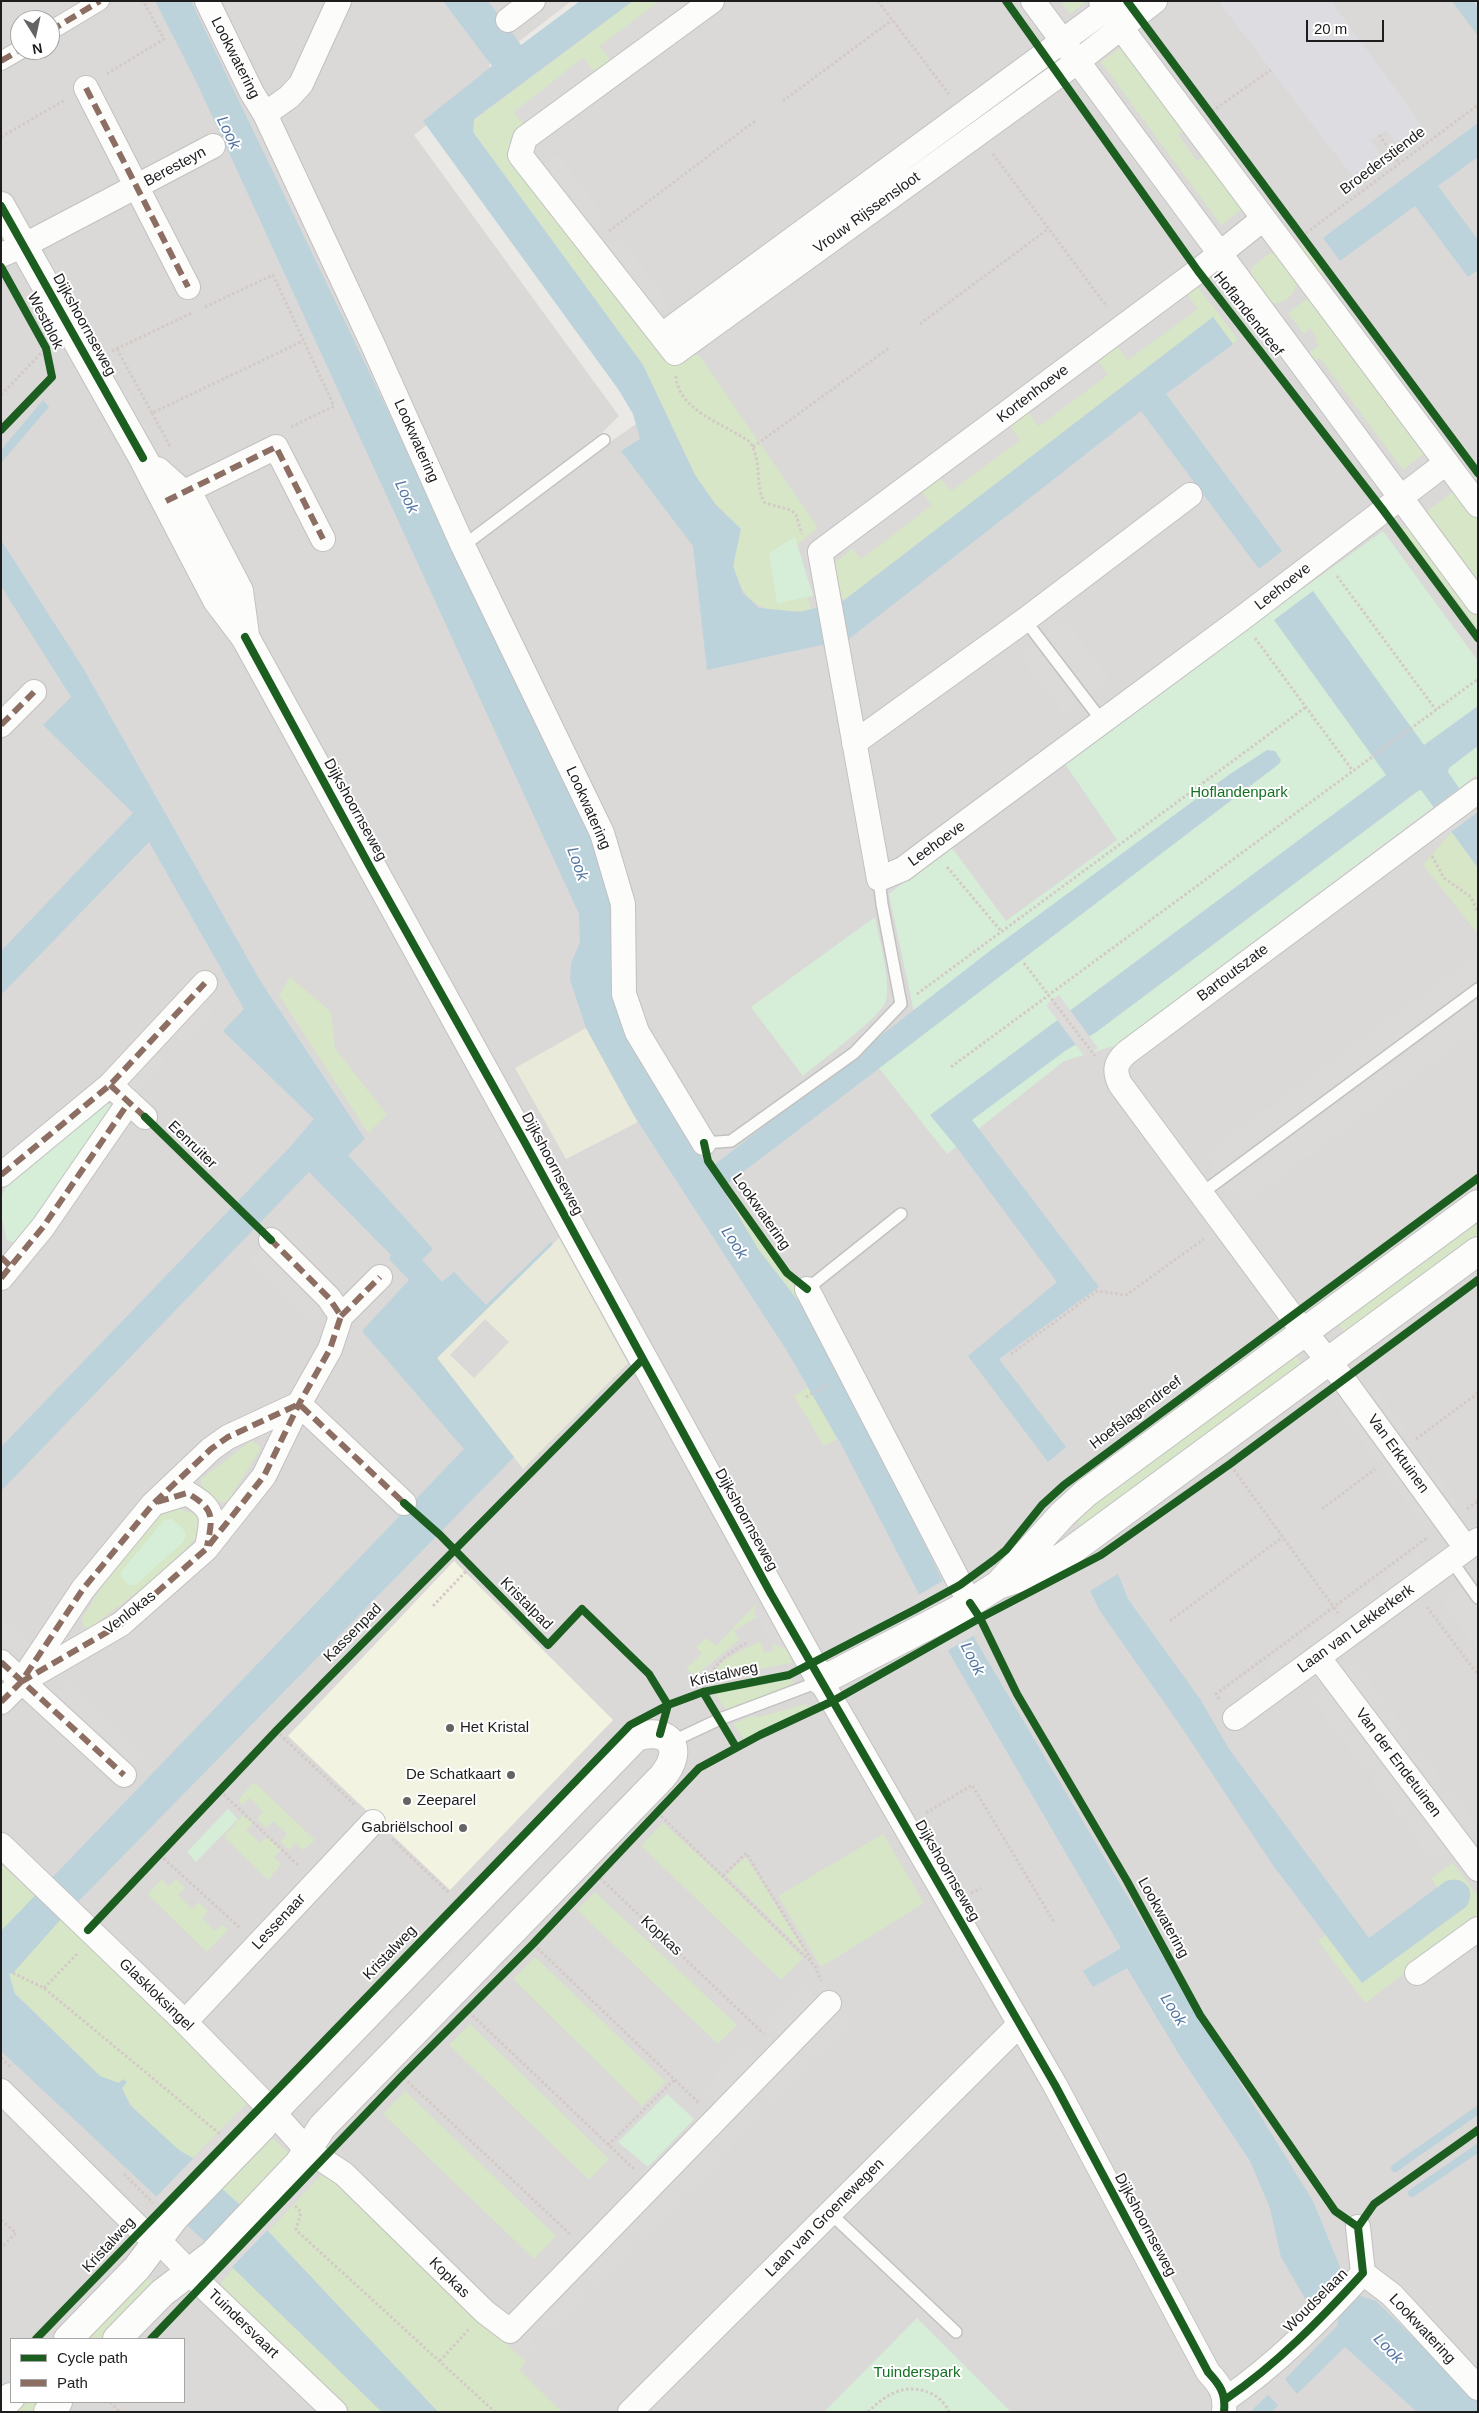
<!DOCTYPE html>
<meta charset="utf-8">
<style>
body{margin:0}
#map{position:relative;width:1479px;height:2413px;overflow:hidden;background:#ebe9e6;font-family:Helvetica,sans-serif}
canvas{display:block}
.frame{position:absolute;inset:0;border:2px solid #1d1d1d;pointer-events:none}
.legend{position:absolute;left:10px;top:2338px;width:175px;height:65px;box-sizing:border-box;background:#fff;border:1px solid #a5a5a5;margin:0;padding:6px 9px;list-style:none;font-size:15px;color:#1d1d1d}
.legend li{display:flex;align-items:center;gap:10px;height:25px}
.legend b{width:25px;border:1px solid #a5a5a5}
.north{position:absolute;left:10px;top:10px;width:50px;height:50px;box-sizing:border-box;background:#fff;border:1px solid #a5a5a5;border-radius:50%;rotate:170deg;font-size:14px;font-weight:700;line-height:20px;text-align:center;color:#1d1d1d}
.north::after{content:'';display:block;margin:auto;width:18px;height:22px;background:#656463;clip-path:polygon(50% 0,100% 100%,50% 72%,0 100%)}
.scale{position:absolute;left:1306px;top:20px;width:78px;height:22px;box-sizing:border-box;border:2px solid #1d1d1d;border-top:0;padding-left:6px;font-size:15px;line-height:18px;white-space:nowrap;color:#1d1d1d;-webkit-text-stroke:4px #fff;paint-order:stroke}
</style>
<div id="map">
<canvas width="1479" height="2413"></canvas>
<div class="frame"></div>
<ul class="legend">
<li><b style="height:6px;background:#1b5e20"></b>Cycle path</li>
<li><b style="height:6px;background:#8d6e63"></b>Path</li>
</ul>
<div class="north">N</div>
<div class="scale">20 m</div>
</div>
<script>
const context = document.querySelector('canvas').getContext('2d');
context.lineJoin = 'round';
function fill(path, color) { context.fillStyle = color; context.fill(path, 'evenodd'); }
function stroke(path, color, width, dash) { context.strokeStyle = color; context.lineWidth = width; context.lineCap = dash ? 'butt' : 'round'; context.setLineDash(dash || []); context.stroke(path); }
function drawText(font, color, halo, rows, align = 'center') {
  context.font = font + ' Helvetica,sans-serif'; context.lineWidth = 4; context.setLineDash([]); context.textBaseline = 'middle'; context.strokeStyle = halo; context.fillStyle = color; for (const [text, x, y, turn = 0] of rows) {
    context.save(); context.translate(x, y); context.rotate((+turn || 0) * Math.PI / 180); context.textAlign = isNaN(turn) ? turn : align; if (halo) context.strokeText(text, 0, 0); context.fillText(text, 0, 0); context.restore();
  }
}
fill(new Path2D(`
 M1,1H571L489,65L494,74L414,135L619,416L551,483L649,415L438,141L609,1H1478V2412H1ZM20,20H50V50H20ZM11,2339H184V2402H11Z`), '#dad9d7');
fill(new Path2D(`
 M454,1561L613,1720L450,1890L288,1736Z`), '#f3f3e2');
fill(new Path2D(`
 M586,1028L638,1122L566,1159L515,1068Z
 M559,1238L628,1363L523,1469L437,1358ZM485,1319L509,1342L474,1378L450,1355Z`), '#e9eada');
fill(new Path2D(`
 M633,1H660L600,46L611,61L595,73L583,58L514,112L526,127L511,155L666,361L699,355L818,528L793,548L811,609C774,617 742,608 734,567C732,556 738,540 741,529L716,505L695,475L643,365L473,132L474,120Z
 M1060,1H1087L1070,14Z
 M1123,46L1185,130L1178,135L1197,161L1204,156L1242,209L1221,225L1101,62Z
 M1302,244L1323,271L1315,278L1296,250Z
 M1270,253L1277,255L1298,282C1295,295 1285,303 1272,304L1251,274V268Z
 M1233,282L1261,319L1254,324L1226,287Z
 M1197,286L1238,339L1233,344L1213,318L843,601L834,564L852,548L861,559L931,505L920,490L939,476L951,491L1020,440L1009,425L1028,411L1038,426L1107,375L1097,360L1117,345L1128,359L1197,309L1187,294Z
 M1308,298L1424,454L1403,470L1320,358L1312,363L1305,355L1319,346L1315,341L1317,338L1310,328L1304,334L1288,313Z
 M1456,490L1478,520V587L1423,514Z
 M1412,523L1478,611V629L1403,530Z
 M1452,831L1478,868V934L1423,865Z
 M290,977L331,1012L335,1048L387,1115L368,1133L279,995Z
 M732,1204L805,1300L806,1311L758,1249Z
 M1478,1212V1244L1349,1339L1334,1318Z
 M1294,1354L1303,1365L1082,1529L1076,1518Z
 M808,1387L837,1439L824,1446L794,1396Z
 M251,1441L258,1444L260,1450L227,1502H217L201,1487V1479Z
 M169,1509H179L200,1516L204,1530L160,1575L90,1628L84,1627L82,1619L102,1586L162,1513Z
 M757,1603L754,1612L757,1617L734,1631L739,1640L695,1676L686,1669L702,1653L696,1647L706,1638L716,1646Z
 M760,1641L764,1652L773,1651L772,1644L785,1648L792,1660L791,1663L711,1678L710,1675L724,1660Z
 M791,1679L794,1683L740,1706L725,1709L715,1693Z
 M806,1704L809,1708L744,1739L733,1724L752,1716L759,1717Z
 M254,1782L315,1840L303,1850L296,1843L289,1850L280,1841L287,1834L273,1821L266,1828L257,1819L263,1812L250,1798L242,1805L238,1800Z
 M243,1815L253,1823L246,1830L260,1843L267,1837L281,1850L274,1857L281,1864L268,1880L224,1837Z
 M663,1823L721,1876L803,1958L781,1980L641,1846Z
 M883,1834L924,1903L821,1967L778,1896Z
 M746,1857L808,1957L726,1875Z
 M1453,1863L1478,1896V1919L1365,2003L1318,1941L1326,1935L1362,1983L1467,1906L1457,1879L1446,1881L1438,1888L1431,1878Z
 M1,1864L36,1897L1,1931Z
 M162,1879L169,1886L176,1879L185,1888L178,1895L192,1909L199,1902L208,1911L202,1918L215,1931L223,1925L228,1930L207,1952L147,1894Z
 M595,1892L737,2025L718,2044L577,1910Z
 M61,1919L251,2099L193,2158C166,2143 134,2117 122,2088L127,2082H112L100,2076L12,1990L9,1973H13Z
 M535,1957L666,2082L642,2106L513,1979Z
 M470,2024L609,2159L589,2180L449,2045Z
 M405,2091L556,2236L534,2259L383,2114Z
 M267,2133L293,2157L244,2208L218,2185Z
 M324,2172L526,2362L519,2370L562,2412H438L268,2231Z
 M233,2268L382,2412H350L221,2288V2283Z
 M142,2272L160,2288L111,2339H78Z
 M18,2402H50L40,2412H8Z`), '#d6e6c7');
fill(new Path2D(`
 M1383,531L1478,661V774L1114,1046L1064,1061L947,1154L866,1052L914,1012L889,894L950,845L1006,921L1117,840L1063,761Z
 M795,537L813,596L777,603L769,553Z
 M875,917C879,940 891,979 886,1001C883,1015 817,1064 803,1076L751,1007Z
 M106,1103L113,1106L114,1111L17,1243L7,1240L1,1214V1197L11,1178Z
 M172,1519L186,1532L184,1541L136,1585H129L122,1578L121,1572L164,1520Z
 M228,1809L238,1819L196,1862L187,1852Z
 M667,2094L694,2119L648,2167L618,2142Z
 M917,2318L1011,2412H824Z`), '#d6eed7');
fill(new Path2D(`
 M545,1L570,2L539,26L529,13Z
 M660,1L690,2L611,61L600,46Z
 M1013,1H1024L1039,22L1032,28Z
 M1158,53L1263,195L1256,201L1150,58Z
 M583,58L595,73L526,127L514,112Z
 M1089,85L1193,228L1185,234L1081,90Z
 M558,154L606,218L590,230L543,166Z
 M620,236L671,305L655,316L604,248Z
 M1187,294L1198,309L1128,360L1117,345Z
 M109,356L153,436L146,439L103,360Z
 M1097,360L1108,375L1039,426L1028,411Z
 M1009,425L1020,440L951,491L939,476Z
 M920,490L932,505L861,559L849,544Z
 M1064,618L1109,678L1063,714L1017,654Z
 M1478,953V1030L1244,1205L1205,1154Z
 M202,1000L213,1012L182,1043L171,1032Z
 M154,1049L166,1061L134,1092L123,1080Z
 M262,1245L325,1308L312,1321L248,1259Z
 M1268,1339L1272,1345L1090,1481L1086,1475Z
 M1305,1387L1310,1393L1122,1533L1118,1528Z
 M1377,1389L1413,1438L1407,1443L1371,1393Z
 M1340,1396L1386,1461L1380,1466L1333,1403Z
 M1424,1454L1460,1504L1454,1508L1417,1459Z
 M1388,1463L1433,1522L1424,1528L1381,1467Z
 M1417,1551L1428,1565L1389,1593L1379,1579Z
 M1478,1574V1653L1441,1601Z
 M1371,1584L1382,1598L1351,1621L1340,1607Z
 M762,1601L798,1641L785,1648L770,1643L754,1612Z
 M1332,1613L1343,1627L1312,1650L1301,1636Z
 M1,1615L31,1643L19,1656L1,1639Z
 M1294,1641L1305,1655L1273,1678L1263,1664Z
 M1357,1663L1386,1702L1371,1712L1343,1674Z
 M1255,1670L1265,1684L1234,1707L1224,1693Z
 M70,1680L146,1754L133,1766L57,1693Z
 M1325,1687L1353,1726L1339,1736L1310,1698Z
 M1389,1707L1412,1737L1398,1748L1375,1717Z
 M1356,1730L1379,1761L1365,1772L1342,1740Z
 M1418,1745L1446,1784L1432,1794L1404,1756Z
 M623,1767L636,1780L590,1827L576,1815Z
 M1384,1768L1413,1807L1399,1817L1370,1779Z
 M1451,1790L1478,1825V1830L1466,1839L1437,1801Z
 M652,1795L659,1802L611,1853L604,1846Z
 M1418,1813L1447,1851L1432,1862L1404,1823Z
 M544,1857L562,1873L328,2115L310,2100Z
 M571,1881L578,1887L514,1953L507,1946Z
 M494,1961L500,1967L436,2034L430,2028Z
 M803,1984L817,1997L779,2036L766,2024Z
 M837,2011L852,2025L818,2060L805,2049L800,2054L812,2066L773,2107L760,2094L755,2099L768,2112L727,2154L714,2142L710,2146L722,2159L687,2196L675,2185L671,2190L682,2201L643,2242L629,2229L625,2234L638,2246L596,2290L583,2278L578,2283L591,2295L552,2335L539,2324L529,2334L530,2340L539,2349L526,2362L511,2348Z
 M417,2042L423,2048L349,2126L342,2119Z
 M745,2044L759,2058L716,2103L702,2090Z`), '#dbdad9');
fill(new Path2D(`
 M1218,1H1331L1422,125L1396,143L1386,130L1371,140L1381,155L1352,176Z`), '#dddce0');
fill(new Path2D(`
 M155,1H191L601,855L617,919L614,989L619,1019L637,1057L709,1169L991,950L1230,774L1267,750L1275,751L1281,760L1279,764L722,1188L758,1249L806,1311L878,1446L941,1578L979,1646L1190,2002L1313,2201L1340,2267L1343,2282L1357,2295L1376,2301L1478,2401V2412H1417L1345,2347L1297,2394L1285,2379L1337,2326L1339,2315L1327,2301L1311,2309L1281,2257L1270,2208L1250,2161L1180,2056L1127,1968L1093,1987L1083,1971L1121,1948L951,1656L842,1446L787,1351L633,1114L586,1028L570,980L571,964L580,942L579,914L195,79Z
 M443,1H488L521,45L580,1H633L474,119L473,132L643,365L695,475L716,505L741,529L733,566L743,593L759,608L800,612L843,601L1213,317L1233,344L1166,394L1282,551L1259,569L1141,411L849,639L707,670L693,546L621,451L640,439L633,414L618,389L423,121L492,66Z
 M1452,1H1473L1478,8V36Z
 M1478,123V157L1438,186L1478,240V270L1468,277L1415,206L1340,261L1323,238Z
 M43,400L49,407L1,463V450Z
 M1,540L83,668L261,982L365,1139L348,1155L433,1249L422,1260L442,1282L454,1272L486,1305L551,1242L553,1244L437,1358L514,1457L61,1919L13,1973L9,1974L15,1994L100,2076L119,2083L123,2079L127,2082L122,2088L130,2105L180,2151L193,2158L218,2185L268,2231L438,2412H382L233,2268L1,2051V1931L464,1449L362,1331L409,1280L389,1259L391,1255L309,1172L1,1491V1447L290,1147L314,1119L223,1031L244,1009L149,842L1,995V951L133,813L43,725L71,697L1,586Z
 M1313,591L1424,745L1478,706V746L1449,768L1448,772L1478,815V868L1421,790L1418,791L1095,1033L1065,1051L972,1120L1099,1287L999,1359L1066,1447L1048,1462L968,1356L1057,1282L958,1149L930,1115L1386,775L1274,620Z
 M1118,1574L1128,1599L1200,1699L1229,1749L1369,1938L1446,1881C1465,1875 1476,1890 1467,1906L1362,1983L1272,1864L1182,1728L1100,1611L1090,1591Z
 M1268,2395L1278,2405L1272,2412H1250Z`), '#bcd3dc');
fill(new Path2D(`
 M1472,779L1478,787V812L1440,840L1422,816Z
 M1059,995L1098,1048L1085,1057L1046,1005Z
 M948,1578L979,1633L941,1654L911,1599Z
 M242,2108L267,2133L181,2223L155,2198Z
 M293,2157L316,2180L230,2269L207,2248Z`), '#dcdbda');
stroke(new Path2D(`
 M1395,2168L1478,2110
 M1412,2193L1478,2148`), '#bcd3dc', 8);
const service = new Path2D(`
 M463,546L604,440
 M1025,620L1102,721
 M704,1143L731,1141L854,1053L901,1004L882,904L879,879
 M1202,1193L1478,989
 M807,1289L901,1214
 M1451,1560L1478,1598
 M671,1742L720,1719L821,1681
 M830,2213L956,2332`);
const pedestrian = new Path2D(`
 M50,31L100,1
 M1,61L20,50`);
const minor = new Path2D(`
 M207,1L252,93L265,114L373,345L463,546L602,833L623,904L624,994L637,1032L704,1143
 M712,1L525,138L520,155L675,353L1077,62L1155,1
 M1033,1L1478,602
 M1101,1L1478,505
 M508,20L533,1
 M86,88L188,287
 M265,114L289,97L301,84L339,1
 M1263,219L1198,271L820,552L879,879L903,869L931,848L1241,619L1446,463
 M1,255L23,246L213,146
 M662,335L1117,1
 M166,501L276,447L323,539
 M1,725L34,692
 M854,743L1025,620L1190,495
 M117,1091L145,1117
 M1,1175L110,1085L205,983
 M1,1278L43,1227L129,1102
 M807,1289L970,1603
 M341,1316L380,1277
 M158,1502L187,1493C216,1510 213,1517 207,1547
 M1466,1548L1343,1379L1291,1315L1120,1084C1114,1071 1115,1063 1126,1053L1478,791
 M1318,1657L1478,1869
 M1,1662L124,1775
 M821,1681L1055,2085L1208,2372C1220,2385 1226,2393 1224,2412
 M21,1682L121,1624L206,1549L264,1476L299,1404L330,1349L341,1316L329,1298L271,1240
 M1,1702L21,1682L83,1589L153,1504L211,1449L228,1437L299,1404L404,1503
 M1235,1718L1478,1540
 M1,1845L185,2022L273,2112L306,2149L344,2174L485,2312L510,2331L829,2003
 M1417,1973L1478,1929
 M185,2022L373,1822
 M1,2091L141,2230L159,2241L202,2285L335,2412
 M1363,2273L1392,2295L1478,2388
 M1226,2399C1277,2364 1321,2319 1363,2273L1358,2227
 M630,2412L1020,2024`);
const tertiary = new Path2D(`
 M1,206L143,458L217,600L245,637L821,1681L964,1607L998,1585L1031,1574L1064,1556L1478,1251
 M157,471L193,503L239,591L245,635
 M1001,1582L1063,1514L1086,1493L1478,1204
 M68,2339L137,2268L175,2217L262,2127L273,2112L636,1737C671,1726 685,1750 662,1777L322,2127L299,2163L213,2254L162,2293L117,2339
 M1,2407L11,2397
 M48,2412L58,2402`);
stroke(service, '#c2c1c0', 14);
stroke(pedestrian, '#c2c1c0', 20);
stroke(minor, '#c2c1c0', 26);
stroke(tertiary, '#c2c1c0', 30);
stroke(new Path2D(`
 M878,1L949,94
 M107,74L164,39L143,1
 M783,101L892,20
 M1212,111L1271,70
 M1379,135L1399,163
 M1,137L65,100
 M993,154L1107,307
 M609,231L755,121
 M1306,233L1478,105
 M205,307L273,275L334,406L291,427
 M920,324L1048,229
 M117,349L152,413L303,341
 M112,351L192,313
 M676,376C678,411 725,424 750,442C763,463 754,486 765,503L791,510L796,515L802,534
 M1,395L46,348
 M152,413L171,448
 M753,447L889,348
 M1337,576L1436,710
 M1255,638L1353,771
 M1432,856L1444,878L1471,897L1478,913
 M947,867L1001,931
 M1024,963L1095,1056
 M917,994L1306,707
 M951,1067L1478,679
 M1011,1354L1097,1291L1126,1295L1204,1239
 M806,1397L829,1384
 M1416,1439L1478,1393
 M1231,1466L1338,1613
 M1322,1509L1375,1469
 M1467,1509L1478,1501
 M433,1606L470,1567
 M1427,1607L1478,1675
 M1170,1621L1283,1537
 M703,1692C711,1666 724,1656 746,1643
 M1219,1699L1216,1694L1427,1538
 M276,1731L356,1806
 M220,1791L299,1866
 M926,1813L972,1785L1054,1922
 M661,1816L815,1966L821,1981
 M392,1839L449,1893
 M160,1855L240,1928
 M723,1876L746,1853L812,1961
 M600,1878L764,2034
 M971,1893L981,1888
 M534,1945L699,2103
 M13,1973L44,1988L220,2134
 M44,1988L78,1953
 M469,2012L635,2170
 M1,2058L12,2068
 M404,2078L571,2235
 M608,2145L674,2080
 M124,2174L153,2203
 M295,2206L301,2212L296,2230L495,2412
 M1,2220L16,2233L1,2248
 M440,2361L469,2329
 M110,2402L120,2412
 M868,2412C887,2393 908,2381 934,2395C940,2398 946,2405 949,2412`), '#d4c9c6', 3, [2.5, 2.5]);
stroke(service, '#fcfcfb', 11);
stroke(pedestrian, '#fcfcfb', 18);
stroke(minor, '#fcfcfb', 24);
stroke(tertiary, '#fcfcfb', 28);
stroke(new Path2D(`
 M50,31L100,1
 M1,61L20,50
 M86,88L188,287
 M166,501L276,447L323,539
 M1,725L34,692
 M110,1085L145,1117
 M1,1175L110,1085L205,983
 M1,1257L12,1268
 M1,1278L43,1227L129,1102
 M341,1316L380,1277
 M157,1502L187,1493C215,1509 213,1517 207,1546
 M1,1662L124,1775
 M21,1682L121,1624L206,1549L264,1476L299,1404L330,1349L341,1316L329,1298L271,1240
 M1,1702L21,1682L83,1589L153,1504L211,1449L228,1437L299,1404L404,1503`), '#8d6e63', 6, [12, 6]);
stroke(new Path2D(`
 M1006,1L1198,271L1383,510L1478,638
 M1127,1L1478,473
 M1,206L143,458
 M1,267L46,348L52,377L1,430
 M245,637L370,867L524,1141L771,1594L1055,2085L1208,2372C1220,2385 1226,2393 1224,2412
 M145,1117L271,1240
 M704,1143L708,1161L728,1190L787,1273L807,1289
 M404,1503L440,1535L548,1645L582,1609L649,1674L668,1705L660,1734
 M970,1603L980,1618L1017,1694L1127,1881L1200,2015L1335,2211L1358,2227
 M703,1692L736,1747
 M88,1930L276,1731L642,1360
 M36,2339L630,1725L668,1705L703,1692L789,1675L916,1609L960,1585L994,1560L1006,1550L1042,1505L1064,1485L1478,1178
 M151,2339L402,2076L533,1944L699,1768L760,1735L833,1701L980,1618L1101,1555L1230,1464L1478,1280
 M1226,2399C1277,2364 1321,2319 1363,2273L1358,2227L1374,2204L1478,2130`), '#1b5e20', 8);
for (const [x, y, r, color] of [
 [450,1728,5,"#656463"],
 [511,1775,5,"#656463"],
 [407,1801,5,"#656463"],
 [463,1828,5,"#656463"]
]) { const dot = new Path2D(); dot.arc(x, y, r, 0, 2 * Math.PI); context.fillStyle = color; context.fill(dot); stroke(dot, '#fff', 2); }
drawText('15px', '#1d1d1d', '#fff', [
 ["Lookwatering",235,58,63],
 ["Broederstiende",1383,161,-37],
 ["Beresteyn",175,167,-28],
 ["Vrouw Rijssensloot",867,213,-36],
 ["Hoflandendreef",1248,314,52],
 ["Westblok",45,321,63],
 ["Dijkshoornseweg",84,325,61],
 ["Kortenhoeve",1033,394,-37],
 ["Lookwatering",416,441,66],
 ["Leehoeve",1283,587,-38],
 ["Lookwatering",588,808,66],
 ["Dijkshoornseweg",355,810,61],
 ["Leehoeve",937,844,-36],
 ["Bartoutszate",1233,973,-37],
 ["Eenruiter",192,1145,44],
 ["Dijkshoornseweg",552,1164,62],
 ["Lookwatering",761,1212,55],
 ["Hoefslagendreef",1136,1413,-37],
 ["Van Erktuinen",1398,1454,54],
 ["Dijkshoornseweg",746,1520,61],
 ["Kristalpad",526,1604,45],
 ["Venlokas",130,1613,-38],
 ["Laan van Lekkerkerk",1356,1629,-36],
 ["Kassenpad",353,1633,-45],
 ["Kristalweg",724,1675,-13],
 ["Van der Endetuinen",1398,1763,53],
 ["Dijkshoornseweg",947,1871,60],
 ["Lookwatering",1163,1918,61],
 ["Lessenaar",279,1922,-47],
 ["Kopkas",661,1936,43],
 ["Kristalweg",390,1953,-46],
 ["Glaskloksingel",156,1995,44],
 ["Laan van Groenewegen",825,2218,-45],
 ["Dijkshoornseweg",1145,2225,62],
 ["Kristalweg",109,2245,-47],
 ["Kopkas",449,2278,45],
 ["Woudselaan",1316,2301,-45],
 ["Tuindersvaart",243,2324,44],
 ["Lookwatering",1422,2329,47]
]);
drawText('15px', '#167023', '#fff', [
 ["Hoflandenpark",1239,793],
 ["Tuinderspark",917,2373]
]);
drawText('15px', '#1d1d1d', '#fff', [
 ["Het Kristal",460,1728],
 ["De Schatkaart",501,1775,"right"],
 ["Zeeparel",417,1801],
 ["Gabriëlschool",453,1828,"right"]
], 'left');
drawText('italic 16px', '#5376a2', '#fff', [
 ["Look",228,133,64],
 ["Look",406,497,65],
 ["Look",577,864,70],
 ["Look",734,1243,57],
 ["Look",972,1659,63],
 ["Look",1173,2010,58],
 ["Look",1388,2349,46]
]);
</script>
